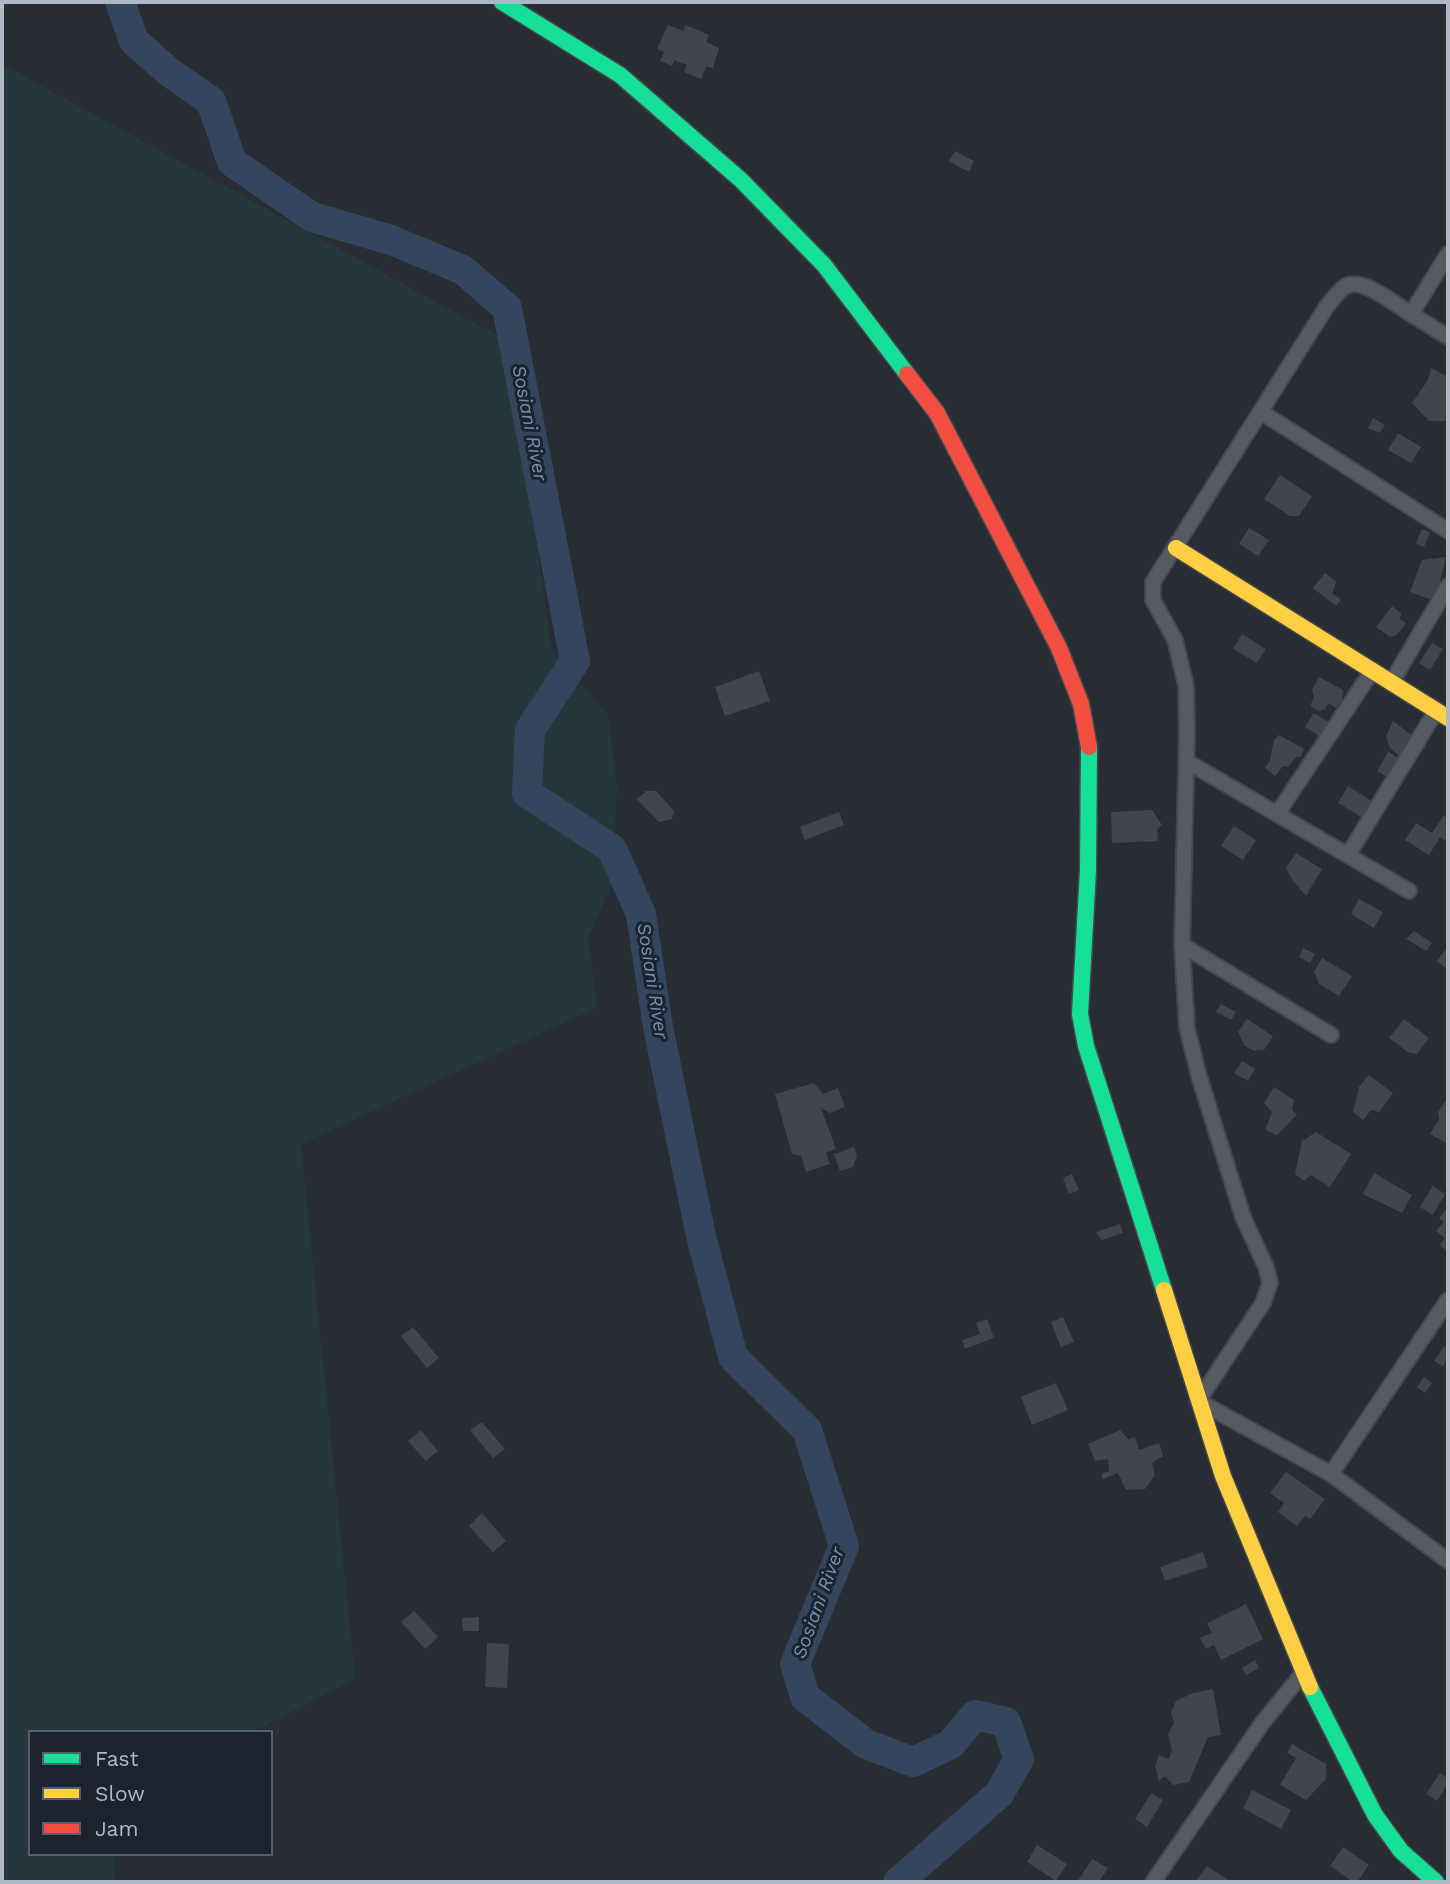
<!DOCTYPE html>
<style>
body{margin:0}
#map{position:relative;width:1450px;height:1884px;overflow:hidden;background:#272d33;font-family:"Work Sans",sans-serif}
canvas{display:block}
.frame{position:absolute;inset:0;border:4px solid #afb9c6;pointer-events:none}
.legend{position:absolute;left:28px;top:1730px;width:245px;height:126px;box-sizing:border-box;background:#1a232e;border:2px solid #565f6b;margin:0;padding:9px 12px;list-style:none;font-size:21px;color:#afb9c6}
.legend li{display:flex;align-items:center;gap:14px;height:35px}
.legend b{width:35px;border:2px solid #565f6b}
</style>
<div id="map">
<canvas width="1450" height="1884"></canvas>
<div class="frame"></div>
<ul class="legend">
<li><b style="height:9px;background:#16e098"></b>Fast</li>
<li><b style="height:9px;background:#ffcf43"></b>Slow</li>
<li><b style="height:9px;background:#f24e42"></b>Jam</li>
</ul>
</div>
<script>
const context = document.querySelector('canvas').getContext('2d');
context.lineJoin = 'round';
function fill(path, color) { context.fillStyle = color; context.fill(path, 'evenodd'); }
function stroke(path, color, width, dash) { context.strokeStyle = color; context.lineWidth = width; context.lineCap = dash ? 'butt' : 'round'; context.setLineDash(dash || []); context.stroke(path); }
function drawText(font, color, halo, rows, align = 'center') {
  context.font = font + ' "Work Sans",sans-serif'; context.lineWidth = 6; context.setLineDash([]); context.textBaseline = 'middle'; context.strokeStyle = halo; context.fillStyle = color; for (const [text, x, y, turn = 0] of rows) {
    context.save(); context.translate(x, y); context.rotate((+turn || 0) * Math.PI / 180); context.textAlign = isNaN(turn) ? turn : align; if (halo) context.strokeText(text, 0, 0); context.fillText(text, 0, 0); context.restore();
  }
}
fill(new Path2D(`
 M2,64L511,343L551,650L608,715L617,787L612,885L588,937L597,1007L301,1144L355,1679L252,1732H30V1854H114L115,1882H2Z`), '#24383b');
stroke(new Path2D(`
 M120,2L134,41L169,72L211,101L232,162L312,217L391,240L463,270L507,308L575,661L530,730L527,793L612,849L641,914L658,1027L701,1236L733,1357L807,1430L844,1546L795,1664L805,1697L866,1744L913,1762L951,1744L975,1715L1006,1722L1019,1759L999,1794L898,1882`), '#34465d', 30);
fill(new Path2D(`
 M668,25L683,31L686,25L709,35L706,42L719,48L713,68L706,67L701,79L684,72L687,65L674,60L672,66L660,61L664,52L657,49Z
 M955,151L974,161L969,172L949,161Z
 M1431,368L1448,377V419L1445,421H1429L1412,403L1428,380Z
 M1373,418L1385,425L1380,433L1368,428Z
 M1398,433L1421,447L1411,463L1388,450Z
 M1280,475L1312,496L1299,516H1290L1264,499Z
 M1249,528L1269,540L1258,556L1239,544Z
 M1422,529L1430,532L1424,547L1416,543Z
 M1446,557L1435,601L1410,592L1422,560Z
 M1325,573L1336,582L1332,593L1341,600L1336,606L1313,588Z
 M1392,606L1402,614L1399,618L1406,623L1397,635L1390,637L1376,627Z
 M1242,634L1266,649L1257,663L1233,649Z
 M1432,643L1443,649L1430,670L1419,663Z
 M759,671L770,701L725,716L715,687Z
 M1319,677L1343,690L1342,700L1336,708L1329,703L1325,709L1319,711L1310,706L1314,697L1312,690Z
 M1314,713L1330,723L1321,737L1305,727Z
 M1393,721L1426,746L1399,784L1377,771L1388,752L1410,765L1390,748L1386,736Z
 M1279,735L1304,749L1301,757H1296L1288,767L1283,766L1275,776L1265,768L1270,760L1274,740Z
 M1348,786L1373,802L1363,818L1338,803Z
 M646,791H656L674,811L672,819L659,822L637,799Z
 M1152,810L1162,825L1157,829L1158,841L1112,843L1111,812Z
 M839,812L844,825L805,840L800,827Z
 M1444,815L1448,818V843L1440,837L1429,855L1405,840L1416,823L1432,833Z
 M1234,826L1256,840L1243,860L1221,846Z
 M1296,853L1322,869L1306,896L1292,879L1286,868Z
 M1359,899L1383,912L1374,928L1351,914Z
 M1414,931L1432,943L1426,951L1406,939Z
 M1448,946V970L1437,961Z
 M1303,948L1315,954L1310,963L1299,957Z
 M1322,958L1352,976L1339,996L1319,984L1314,972Z
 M1221,1004L1236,1012L1231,1020L1216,1012Z
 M1247,1019L1273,1036L1264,1050L1254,1051L1245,1046L1238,1032Z
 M1404,1019L1429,1038L1417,1054L1408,1052L1389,1038Z
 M1242,1061L1255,1069L1248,1081L1234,1073Z
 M1369,1075L1393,1093L1379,1112L1371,1110L1363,1120L1353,1112L1359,1087Z
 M814,1083L823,1094L838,1088L845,1107L830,1113L821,1108L836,1149L826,1153L830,1164L806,1172L801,1156L792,1154L775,1094Z
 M1274,1087L1294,1100L1292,1110L1297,1115L1277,1135L1265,1130L1272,1112L1264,1103Z
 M1448,1097V1144L1430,1134L1439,1119L1438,1112Z
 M1316,1132L1351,1154L1330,1187L1311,1175L1304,1181L1295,1174L1302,1141Z
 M854,1147L857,1155L853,1167L840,1171L834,1154Z
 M1374,1173L1412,1195L1402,1213L1363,1194Z
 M1072,1174L1079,1190L1069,1194L1063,1178Z
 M1433,1186L1445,1194L1433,1215L1420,1207Z
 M1448,1207V1252L1440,1245L1445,1238L1436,1231L1444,1222L1439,1218Z
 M1120,1224L1123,1233L1102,1240L1096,1232Z
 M1063,1317L1074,1342L1061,1347L1051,1322Z
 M987,1319L994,1338L965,1349L962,1340L980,1334L976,1323Z
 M413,1327L439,1358L427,1368L401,1336Z
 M1444,1346L1448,1349V1358L1443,1366L1434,1361Z
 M1424,1377L1432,1383L1425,1393L1417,1387Z
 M1056,1383L1068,1410L1032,1425L1021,1397Z
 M482,1422L505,1449L493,1458L470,1430Z
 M421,1430L438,1451L426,1461L408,1441Z
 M1120,1430L1128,1439L1135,1437L1139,1450L1159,1443L1163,1456L1152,1463L1155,1475L1145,1489L1126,1490L1118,1473L1103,1479L1101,1474L1109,1471L1108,1459L1095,1461L1088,1444Z
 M1286,1472L1325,1499L1310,1519L1305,1516L1297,1526L1278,1512L1284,1503L1270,1493Z
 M482,1513L506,1541L493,1552L469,1526Z
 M1203,1552L1208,1567L1165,1581L1160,1567Z
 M1246,1604L1263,1639L1221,1660L1214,1645L1206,1649L1200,1638L1212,1633L1207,1623Z
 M414,1611L438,1637L425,1649L401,1622Z
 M479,1617V1631H463L462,1618Z
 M487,1643L509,1644L507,1688L485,1687Z
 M1255,1660L1259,1668L1246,1675L1242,1668Z
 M1213,1689L1221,1735L1208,1737L1189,1782L1173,1785L1165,1776L1159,1781L1155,1766L1159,1755L1169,1759L1172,1750L1168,1734L1174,1723L1171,1712L1176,1701L1193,1693Z
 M1292,1744L1326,1764V1779L1306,1800L1280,1785L1296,1758L1287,1753Z
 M1440,1773L1448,1779V1783L1437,1801L1426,1794Z
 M1252,1790L1291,1810L1281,1829L1243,1808Z
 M1151,1793L1163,1800L1147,1827L1135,1819Z
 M1037,1845L1067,1864L1056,1881L1027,1862Z
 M1343,1847L1369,1865L1357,1882H1353L1330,1866Z
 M1092,1859L1108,1868L1099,1882H1077Z
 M1207,1866L1231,1882H1195Z`), '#41464c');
const street = new Path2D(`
 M1411,314L1448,337
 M1261,412L1448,531
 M1391,683L1448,586
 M1186,761L1409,891
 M1277,814L1372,671
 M1348,855L1436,711
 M1182,945L1331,1035
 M1448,1300L1331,1474L1448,1561
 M1331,1474L1198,1401L1263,1303L1270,1283L1266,1267L1243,1217L1199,1076L1187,1028L1182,945L1187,733L1186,686L1175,640L1153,600V582L1327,306C1333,299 1339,290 1346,286C1363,277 1396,305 1411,314L1448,254
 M1153,1882L1263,1722L1303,1673`);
const fast = new Path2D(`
 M502,2L620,75L741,180L824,265L907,374
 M1089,747L1088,870L1080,1014L1086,1046L1164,1290
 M1310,1687L1375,1815L1401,1851L1436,1882`);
const slow = new Path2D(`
 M1176,548L1448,718
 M1164,1290L1223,1476L1310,1687`);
const jam = new Path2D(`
 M907,374L937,413L1059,648L1081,704L1089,747`);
stroke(street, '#44494e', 18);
stroke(fast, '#44494e', 19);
stroke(slow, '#44494e', 19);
stroke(jam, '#44494e', 19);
stroke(street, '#565b62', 14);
stroke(fast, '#16e098', 16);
stroke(slow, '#ffcf43', 16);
stroke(jam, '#f24e42', 16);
drawText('italic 19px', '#7790af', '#1a232e', [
 ["Sosiani River",529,423,79],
 ["Sosiani River",652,981,81],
 ["Sosiani River",819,1603,-70]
]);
</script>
